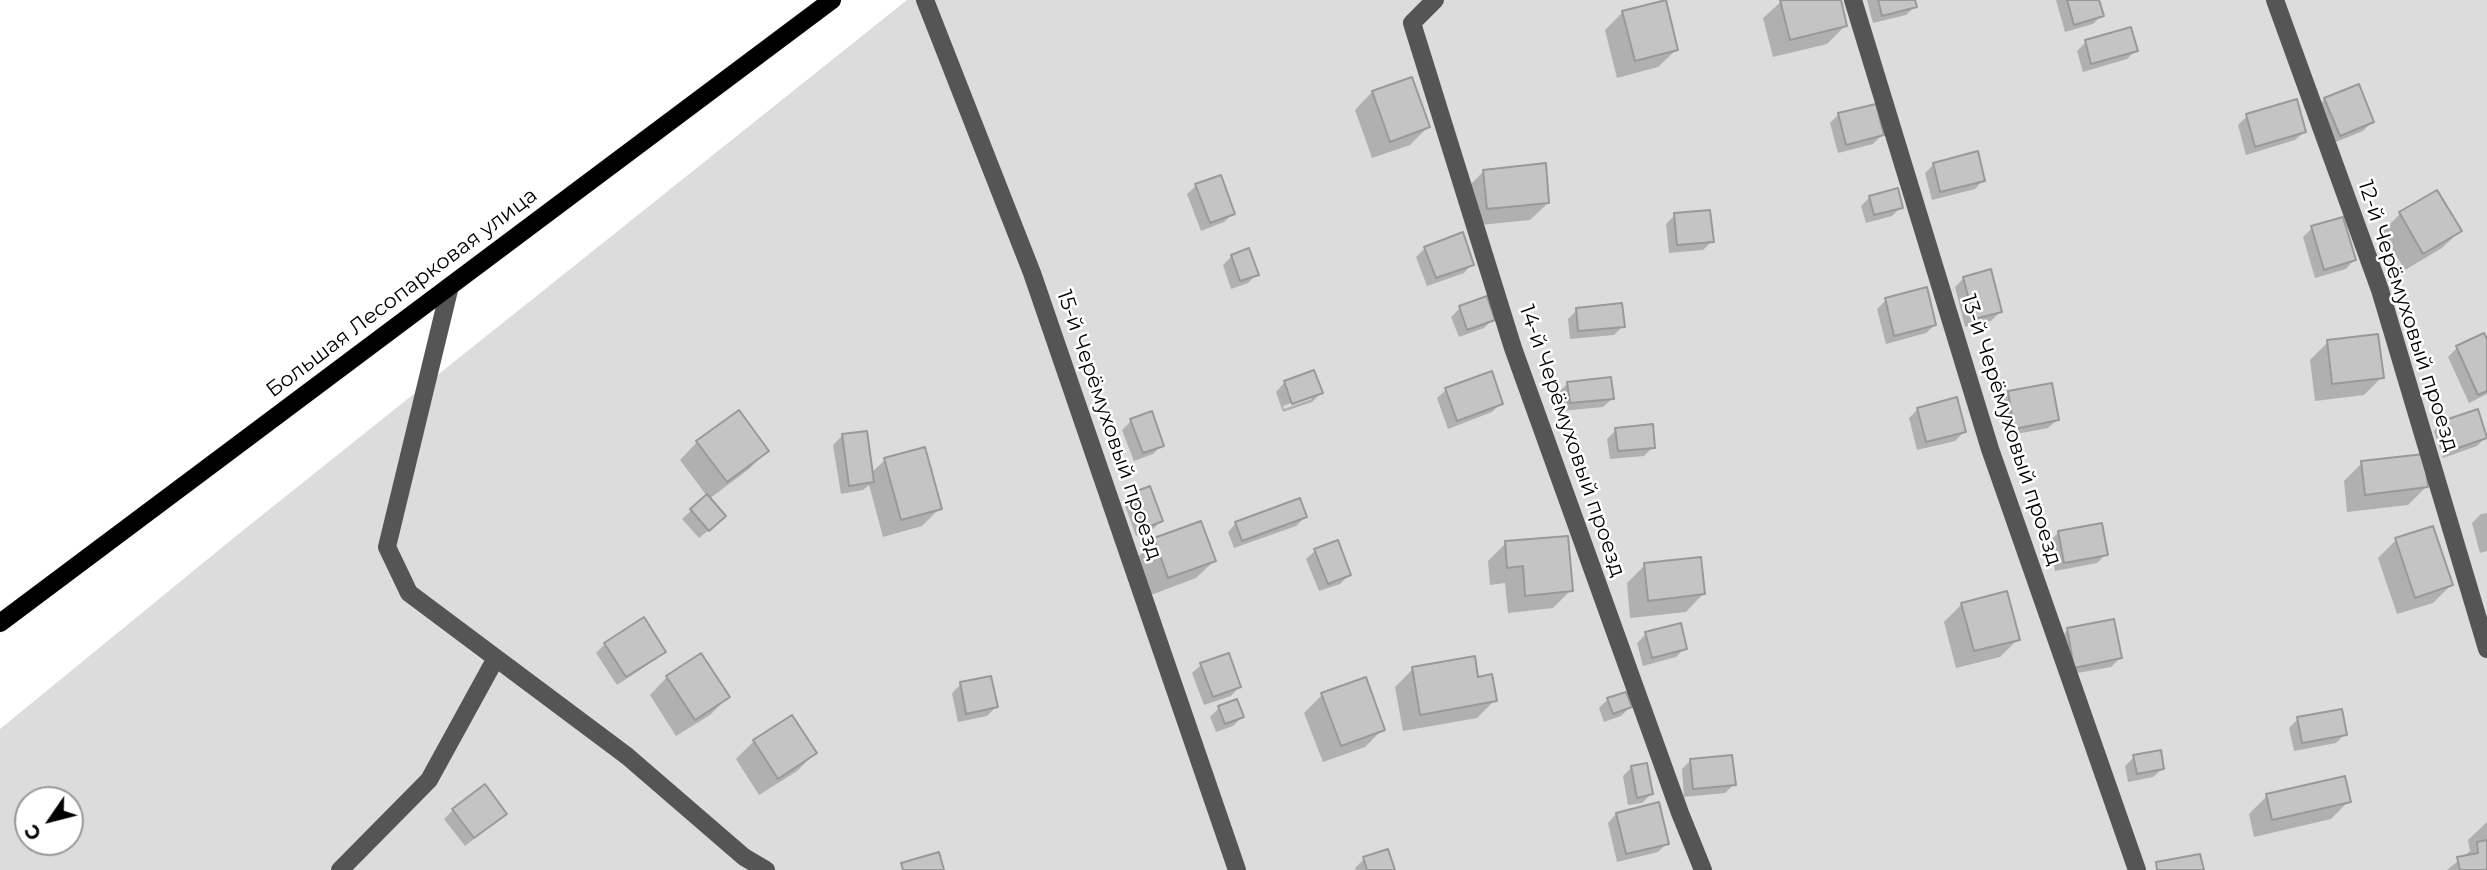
<!DOCTYPE html>
<meta charset="utf-8">
<style>
body{margin:0}
#map{position:relative;width:2487px;height:870px;overflow:hidden;background:#fff;font-family:Montserrat,sans-serif}
canvas{display:block}
.north{position:absolute;left:14px;top:786px;width:70px;height:70px;box-sizing:border-box;background:#fff;border:2px solid #999;border-radius:50%;rotate:235deg;font-size:19px;font-weight:700;line-height:28px;text-align:center;color:#000}
.north::after{content:'';display:block;margin:auto;width:24px;height:32px;background:#000;clip-path:polygon(50% 0,100% 100%,50% 72%,0 100%)}
</style>
<div id="map">
<canvas width="2487" height="870"></canvas>
<div class="north">С</div>
</div>
<script>
const context = document.querySelector('canvas').getContext('2d');
context.lineJoin = 'round';
function fill(path, color) { context.fillStyle = color; context.fill(path, 'evenodd'); }
function stroke(path, color, width, dash) { context.strokeStyle = color; context.lineWidth = width; context.lineCap = dash ? 'butt' : 'round'; context.setLineDash(dash || []); context.stroke(path); }
function drawText(font, color, halo, rows, align = 'center') {
  context.font = font + ' Montserrat,sans-serif'; context.lineWidth = 5; context.setLineDash([]); context.textBaseline = 'middle'; context.strokeStyle = halo; context.fillStyle = color; for (const [text, x, y, turn = 0] of rows) {
    context.save(); context.translate(x, y); context.rotate((+turn || 0) * Math.PI / 180); context.textAlign = isNaN(turn) ? turn : align; if (halo) context.strokeText(text, 0, 0); context.fillText(text, 0, 0); context.restore();
  }
}
fill(new Path2D(`
 M907,0H2487V870H0V729L236,536ZM28,800H70V842H28Z`), '#dcdcdc');
fill(new Path2D(`
 M1783,0H1839L1845,26L1827,44L1773,57L1763,18Z
 M1867,0H1913L1915,6L1906,15L1873,23Z
 M2056,0H2097L2102,15L2093,24L2065,32Z
 M1623,12L1676,50L1658,67L1617,78L1605,30Z
 M2086,42L2136,50L2127,59L2083,72L2077,51Z
 M1411,79L1428,127L1410,145L1372,158L1355,110L1372,92Z
 M2325,99L2372,122L2363,131L2331,144L2316,108Z
 M1839,114L1882,135L1873,144L1838,153L1830,123Z
 M2247,116L2304,132L2295,140L2246,155L2238,125Z
 M1934,164L1983,180L1975,189L1932,200L1925,173Z
 M1484,171L1548,203L1530,220L1470,226L1466,189Z
 M1196,186L1233,213L1224,222L1201,231L1187,194Z
 M1870,197L1901,207L1892,216L1866,223L1861,206Z
 M2400,214L2460,231L2442,248L2405,270L2382,232Z
 M1675,215L1712,241L1703,250L1669,253L1666,224Z
 M2312,228L2354,260L2346,269L2315,278L2303,237Z
 M1425,248L1472,264L1464,273L1427,286L1416,257Z
 M1232,256L1257,274L1248,283L1231,289L1223,265Z
 M1964,278L2000,312L1991,321L1965,327L1955,287Z
 M1886,300L1935,325L1926,333L1886,344L1877,309Z
 M1460,308L1493,319L1484,328L1459,337L1451,317Z
 M1577,310L1623,326L1614,335L1570,339L1568,319Z
 M2328,342L2382,377L2364,395L2315,401L2310,360Z
 M2487,343V394L2469,403L2448,357L2457,348Z
 M1313,372L1321,393L1312,402L1283,412L1276,392L1284,383ZM1312,395V399L1284,409L1283,406Z
 M1568,383L1612,399L1603,407L1561,411L1559,392Z
 M1446,390L1501,403L1492,412L1448,429L1437,398Z
 M2009,393L2057,420L2048,428L2006,436L2000,402Z
 M1918,409L1964,432L1955,441L1917,450L1909,418Z
 M1131,421L1162,445L1153,454L1134,461L1122,430Z
 M2443,422L2486,437L2477,446L2443,458L2434,431Z
 M1616,430L1653,447L1644,456L1610,459L1607,439Z
 M842,436L871,473L885,460L940,508L922,526L883,537L869,485L863,490L841,494L833,445Z
 M697,442L767,451L749,469L709,499L715,525L699,538L682,519L707,496L680,460Z
 M2362,463L2426,487L2408,505L2347,512L2344,481Z
 M1133,494L1161,521L1152,530L1136,536L1124,503Z
 M2487,513V551L2480,553L2472,523L2481,514Z
 M1305,517L1296,526L1234,548L1228,532L1236,523Z
 M2059,532L2106,554L2097,563L2055,571L2050,541Z
 M1155,540L1214,561L1196,578L1151,595L1137,558Z
 M2396,540L2451,585L2433,603L2397,614L2378,558Z
 M1506,543L1571,590L1553,608L1508,613L1505,583L1490,585L1488,561Z
 M1315,551L1349,575L1340,584L1319,591L1306,559Z
 M1645,565L1703,594L1686,612L1630,618L1627,583Z
 M1962,604L2018,639L2000,657L1956,668L1944,622Z
 M2068,630L2120,658L2111,667L2066,675L2059,639Z
 M1646,634L1685,648L1676,657L1643,666L1637,643Z
 M605,644L664,651L655,660L617,685L596,653Z
 M1201,665L1239,687L1231,696L1204,705L1192,673Z
 M1413,669L1477,679L1495,700L1477,718L1403,731L1395,687Z
 M667,677L728,697L710,715L676,736L650,695Z
 M961,684L996,707L987,716L958,722L952,693Z
 M1322,695L1383,729L1365,747L1323,762L1304,713Z
 M1608,699L1630,707L1621,716L1604,722L1599,708Z
 M1219,708L1242,717L1233,726L1216,732L1210,717Z
 M2298,719L2345,734L2336,743L2294,751L2289,728Z
 M754,741L815,753L797,771L759,795L736,759Z
 M2134,757L2162,769L2153,777L2128,782L2125,766Z
 M1691,760L1734,784L1725,793L1684,797L1682,769Z
 M1632,767L1651,794L1642,803L1628,805L1623,776Z
 M2267,796L2349,801L2331,819L2254,837L2249,814Z
 M453,810L505,814L465,846L444,819Z
 M1616,814L1667,843L1658,852L1617,862L1608,823Z
 M2487,822V870H2447L2470,851L2468,840Z
 M1364,859L1393,870H1356L1355,868Z`), '#0003');
const building = new Path2D(`
 M1666,0L1678,50L1635,61L1622,11Z
 M1780,0H1841L1847,26L1790,40Z
 M1878,0H1915L1917,7L1882,16Z
 M2067,0H2099L2104,16L2074,25Z
 M2131,27L2138,51L2091,64L2085,40Z
 M1412,77L1430,127L1390,142L1372,91Z
 M2359,84L2374,122L2340,136L2324,98Z
 M2297,99L2306,132L2255,147L2246,114Z
 M1876,104L1884,135L1846,145L1838,113Z
 M1978,151L1985,181L1940,192L1933,163Z
 M1546,163L1549,203L1487,209L1483,170Z
 M1221,175L1235,214L1210,223L1195,184Z
 M1898,188L1903,208L1874,215L1869,196Z
 M2437,190L2462,231L2423,254L2399,212Z
 M1710,210L1714,242L1677,245L1674,213Z
 M2343,217L2356,260L2324,270L2311,226Z
 M1463,232L1474,265L1436,278L1424,247Z
 M1249,248L1259,275L1240,281L1231,255Z
 M1991,269L2002,312L1974,319L1963,277Z
 M1927,287L1936,325L1894,336L1885,298Z
 M1487,296L1495,320L1467,330L1459,306Z
 M1622,303L1625,327L1578,331L1576,308Z
 M2484,333L2487,339V391L2478,395L2456,346Z
 M2378,334L2384,378L2332,384L2327,340Z
 M1314,370L1323,393L1292,404L1284,381Z
 M1492,371L1503,404L1457,421L1445,388Z
 M1611,377L1614,399L1570,403L1567,382Z
 M2052,383L2059,420L2014,429L2008,391Z
 M1957,397L1966,432L1926,442L1917,408Z
 M2478,409L2487,438L2452,450L2442,421Z
 M739,410L769,451L727,482L696,441Z
 M1152,411L1164,446L1143,453L1130,419Z
 M1653,424L1655,448L1618,451L1615,428Z
 M867,431L874,482L849,486L842,434Z
 M925,447L942,509L901,520L884,458Z
 M2424,454L2428,487L2365,495L2361,461Z
 M1150,486L1163,521L1145,528L1132,493Z
 M707,494L726,516L709,531L690,509Z
 M1300,498L1307,517L1242,541L1235,522Z
 M1201,521L1216,561L1168,578L1154,538Z
 M2102,523L2108,555L2064,563L2058,531Z
 M2433,526L2453,585L2415,598L2395,538Z
 M1568,536L1573,591L1525,596L1523,566L1507,568L1505,541Z
 M1338,540L1351,575L1328,584L1314,549Z
 M1701,557L1705,594L1648,601L1644,563Z
 M2007,591L2020,640L1974,651L1961,603Z
 M644,617L666,652L626,677L604,643Z
 M2114,619L2122,658L2074,668L2067,628Z
 M1681,623L1687,649L1652,658L1645,632Z
 M701,653L730,697L695,720L666,676Z
 M1229,653L1241,687L1213,697L1200,663Z
 M1475,656L1478,677L1492,674L1497,701L1420,715L1412,667Z
 M991,676L998,707L966,714L960,682Z
 M1366,677L1385,730L1341,746L1321,693Z
 M1626,692L1632,707L1613,714L1607,698Z
 M1237,699L1244,717L1225,724L1218,706Z
 M2342,709L2347,735L2302,743L2297,717Z
 M792,715L817,753L778,779L753,740Z
 M2161,750L2164,769L2137,774L2133,755Z
 M1732,755L1736,785L1693,789L1690,759Z
 M1647,763L1653,794L1637,798L1631,766Z
 M2345,776L2351,802L2272,820L2266,794Z
 M485,784L507,814L474,838L452,809Z
 M1659,802L1669,844L1626,854L1616,813Z
 M2487,840V870H2460L2457,857L2478,853L2477,842Z
 M1388,849L1395,870H1367L1363,857Z
 M939,852L944,870H903L901,863Z
 M2200,854L2204,870H2157L2156,862Z`);
fill(building, '#c4c4c4');
stroke(building, '#999', 2);
const major = new Path2D(`
 M0,623L832,0`);
stroke(major, '#dbdbdb', 19);
stroke(new Path2D(`
 M925,0L1032,273L1237,870
 M1435,0L1412,23L1513,348L1680,813L1703,870
 M1853,0L1990,449L2137,870
 M2275,0L2380,290L2487,649
 M450,286L387,547L409,593L627,756L744,857L766,870
 M340,870L429,780L496,658`), '#555', 18);
stroke(major, '#000', 18);
drawText('21px', '#000', '#fff', [
 ["Большая Лесопарковая улица",402,293,-37],
 ["12-й Черёмуховый проезд",2408,316,72],
 ["15-й Черёмуховый проезд",1109,425,71],
 ["13-й Черёмуховый проезд",2011,430,72],
 ["14-й Черёмуховый проезд",1572,441,71]
]);
</script>
